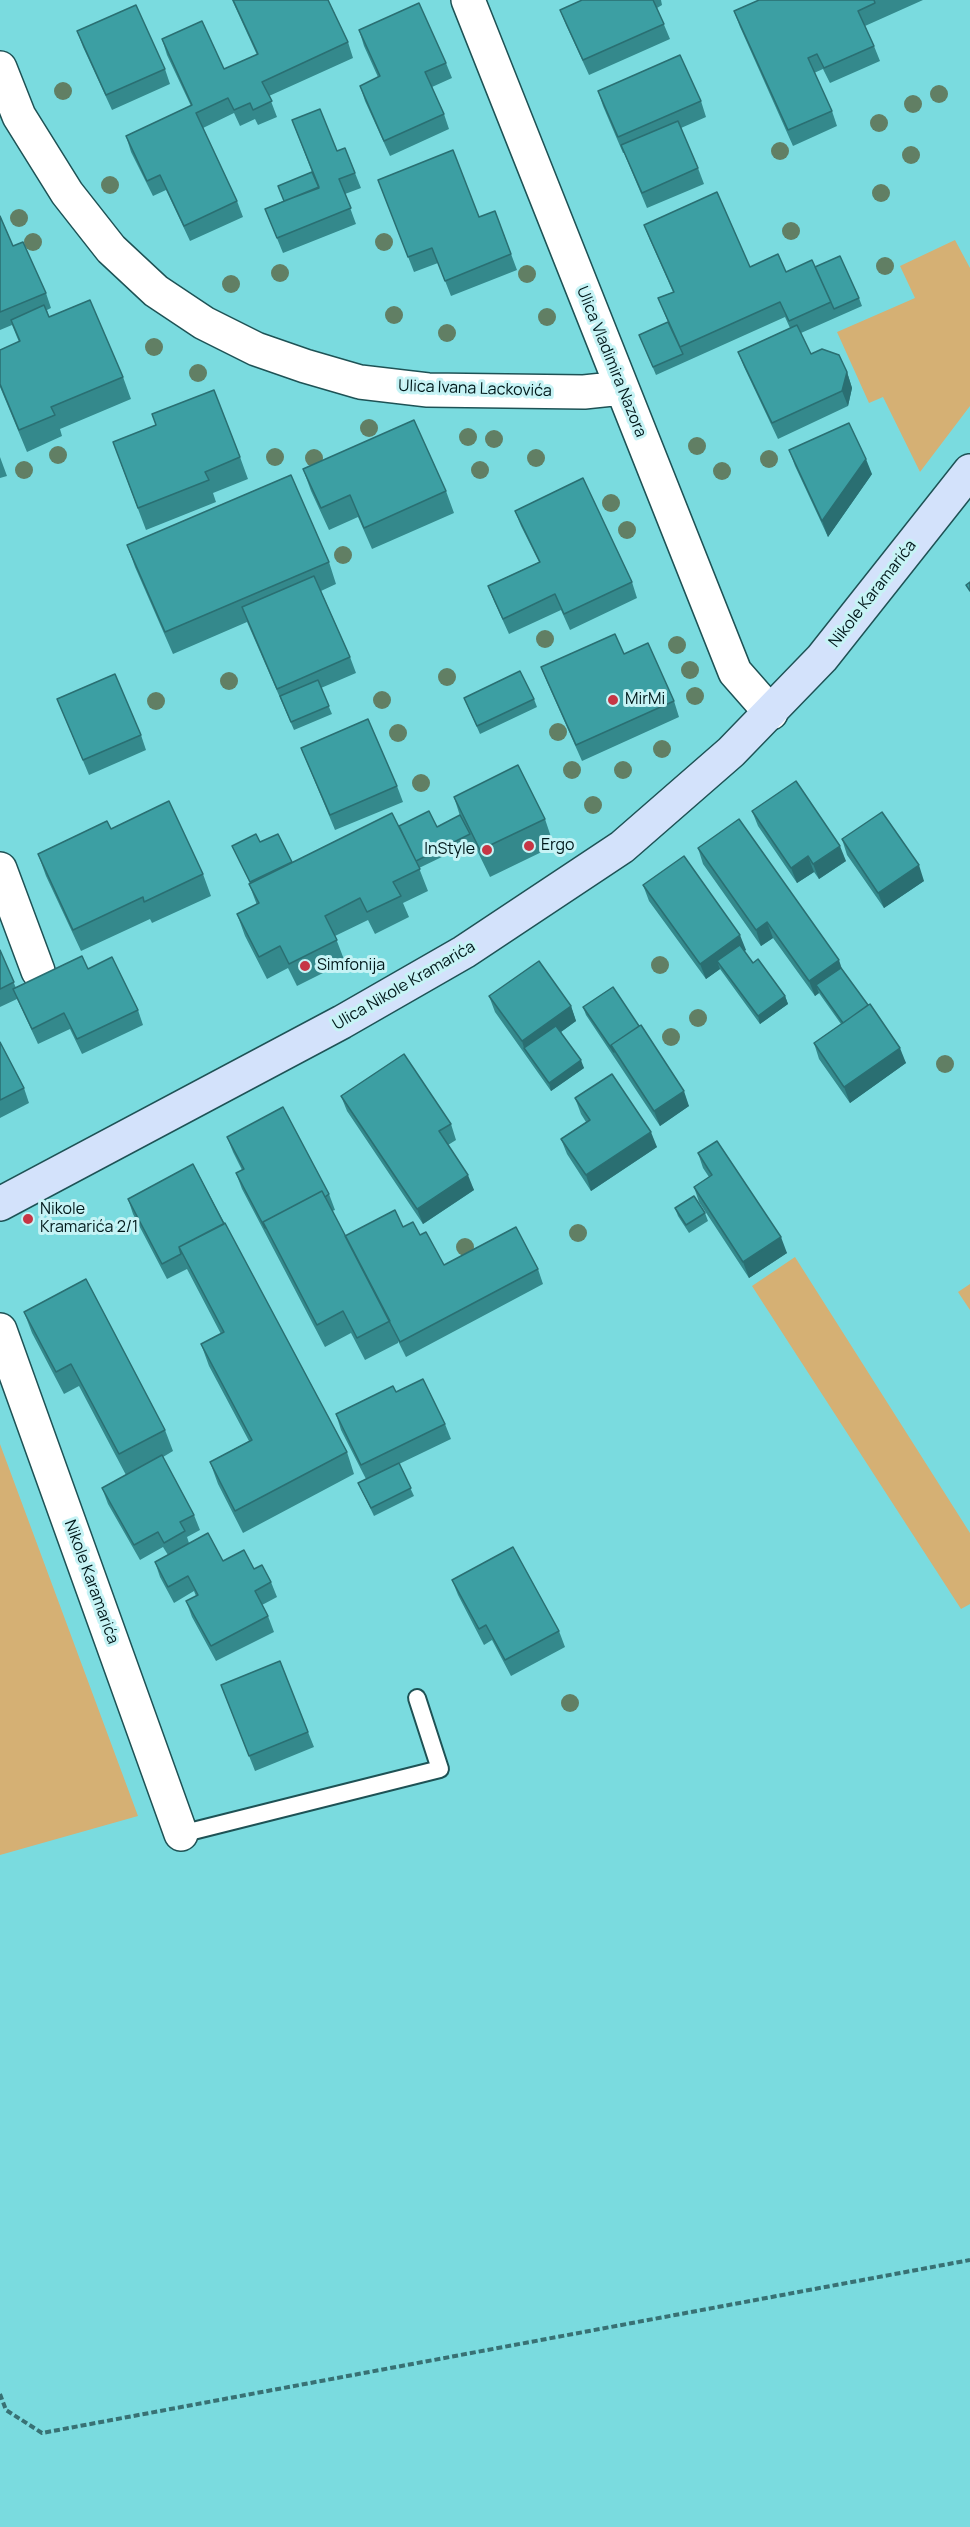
<!DOCTYPE html>
<meta charset="utf-8">
<style>
body{margin:0}
canvas{display:block;background:#7adbdf}
</style>
<canvas width="970" height="2527"></canvas>
<script>
const context = document.querySelector('canvas').getContext('2d');
context.lineJoin = 'round';
function fill(path, color) { context.fillStyle = color; context.fill(path, 'evenodd'); }
function stroke(path, color, width, dash) { context.strokeStyle = color; context.lineWidth = width; context.lineCap = dash ? 'butt' : 'round'; context.setLineDash(dash || []); context.stroke(path); }
function drawText(font, color, halo, rows, align = 'center') {
  context.font = font + ' Manrope,sans-serif'; context.lineWidth = 6; context.setLineDash([]); context.textBaseline = 'middle'; context.strokeStyle = halo; context.fillStyle = color; for (const [text, x, y, turn = 0] of rows) {
    context.save(); context.translate(x, y); context.rotate((+turn || 0) * Math.PI / 180); context.textAlign = isNaN(turn) ? turn : align; if (halo) context.strokeText(text, 0, 0); context.fillText(text, 0, 0); context.restore();
  }
}
fill(new Path2D(`
 M955,240L970,268V406L920,472L883,397L869,403L837,332L915,298L900,266Z
 M795,1257L970,1533V1604L961,1609L752,1286Z
 M970,1284V1310L958,1292Z
 M0,1444L138,1816L0,1855Z`), '#d5b074');
const service = new Path2D(`
 M181,1834L440,1769L417,1698`);
const minor = new Path2D(`
 M468,0L735,672L771,713
 M0,68L19,116L67,193L111,249L156,291L204,323L256,349L305,366L360,382L428,390L584,392L622,388
 M0,869L38,971
 M0,1330L181,1834`);
const secondary = new Path2D(`
 M0,1204L342,1022L464,952L622,847L731,752L822,658L970,471`);
stroke(service, '#1e5255', 20);
stroke(minor, '#1e5255', 36);
stroke(secondary, '#1e5255', 36);
stroke(new Path2D(`
 M0,2394L6,2410L42,2433L970,2260`), '#387174', 4, [6, 3]);
stroke(service, '#fff', 16);
stroke(minor, '#fff', 33);
stroke(secondary, '#d3e2fb', 33);
context.fillStyle = '#617f64';
for (const [x, y] of [
 [63,91],
 [939,94],
 [913,104],
 [879,123],
 [780,151],
 [911,155],
 [110,185],
 [881,193],
 [19,218],
 [791,231],
 [33,242],
 [384,242],
 [885,266],
 [280,273],
 [527,274],
 [231,284],
 [394,315],
 [547,317],
 [447,333],
 [154,347],
 [198,373],
 [369,428],
 [468,437],
 [494,439],
 [697,446],
 [58,455],
 [275,457],
 [314,458],
 [536,458],
 [769,459],
 [24,470],
 [480,470],
 [722,471],
 [611,503],
 [627,530],
 [343,555],
 [545,639],
 [677,645],
 [690,670],
 [447,677],
 [229,681],
 [695,696],
 [382,700],
 [156,701],
 [558,732],
 [398,733],
 [662,749],
 [572,770],
 [623,770],
 [421,783],
 [593,805],
 [660,965],
 [698,1018],
 [671,1037],
 [945,1064],
 [578,1233],
 [465,1247],
 [570,1703]
]) { context.beginPath(); context.arc(x, y, 9, 0, 2 * Math.PI); context.fill(); }
fill(new Path2D(`
 M232,0H328L348,42L353,58L269,96L277,117L258,125L255,119L240,126L234,113L203,128L237,201L243,217L190,241L166,190L153,196L131,152L126,136L191,106L167,55L162,39L224,69L257,55Z
 M582,0H661L662,5L657,8L670,39L589,75L566,25L560,10Z
 M759,0H923L865,26L874,46L880,61L830,83L823,69L814,73L832,111L837,126L793,146L740,27L734,11Z
 M359,30L446,63L452,78L432,87L444,114L449,129L390,156L365,101L360,86L378,77L364,46Z
 M77,31L165,69L170,84L112,110L83,47Z
 M598,91L701,101L706,117L681,128L698,168L704,184L647,208L624,153H623L603,106Z
 M292,120L337,151L345,148L361,188L345,194L356,224L283,253L265,209L283,201L312,172Z
 M378,180L479,217L495,211L517,270L451,296L438,263L414,272Z
 M0,216L13,246L46,293L51,308L47,310L49,317L123,377L131,399L60,429L62,436L27,452L0,387V350L19,342L12,325L0,330Z
 M644,225L750,267L786,272L815,267L859,298L862,306L801,333L811,354L847,372L852,388L848,406L778,439L744,367L738,352L790,328L785,317L656,375L639,335L668,322L658,298L673,292L650,240Z
 M789,450L872,474L828,537L795,466Z
 M0,457L7,476L0,478Z
 M240,457L248,479L213,493L216,502L146,530L121,464Z
 M303,469L446,491L454,513L372,549L358,517L329,530L311,491Z
 M515,511L632,582L637,598L570,630L561,610L509,634L494,601L488,586L539,562L521,526Z
 M127,545L329,562L336,584L321,591L350,657L356,673L321,688L332,714L294,730L247,622L173,654L135,567Z
 M624,654L674,701L679,717L582,761L547,682L541,667Z
 M464,698L534,699L537,707L480,734Z
 M57,699L141,735L146,750L89,775Z
 M301,748L397,786L403,802L335,830Z
 M454,797L545,819L554,846L490,877L473,842L419,868L428,891L403,903L409,917L375,934L368,920L335,936L345,962L297,986L288,968L267,979L245,936L237,914L257,905L249,884L250,883L232,846L260,842L292,863L399,826L437,827L460,816Z
 M752,811L846,861L819,879L814,872L797,883L758,826Z
 M111,829L203,874L211,896L152,923L150,919L81,951L46,876L38,854Z
 M842,839L924,881L884,908L847,855Z
 M698,848L841,968L906,1063L850,1103L819,1059L814,1043L841,1024L819,993L815,996L773,938L761,946L703,864Z
 M643,885L746,950L744,951L753,963L785,996L788,1004L760,1024L720,969L706,979L649,901Z
 M0,950L16,988L88,969L138,1010L143,1025L82,1054L70,1029L38,1044L17,999L0,1007Z
 M489,996L571,1006L576,1021L561,1032L584,1068L551,1091L495,1012Z
 M583,1007L689,1106L660,1126L586,1015Z
 M0,1042L24,1088L29,1103L0,1118Z
 M341,1096L451,1124L456,1140L448,1145L474,1190L423,1224L347,1111Z
 M575,1098L657,1147L591,1191L567,1154L561,1139L586,1122L581,1114Z
 M227,1137L329,1194L335,1210L332,1211L345,1236L403,1227L420,1235L444,1265L538,1269L543,1284L406,1357L398,1341V1343L365,1360L351,1333L325,1347L242,1189L236,1173L242,1170L233,1152Z
 M698,1153L787,1253L749,1278L699,1202L694,1187L709,1177L703,1168Z
 M193,1164L347,1452L354,1474L243,1533L218,1484L210,1462L249,1441L209,1366L201,1344L221,1334L187,1269L167,1279L133,1214L128,1199Z
 M675,1208L705,1213L708,1221L689,1233L678,1216Z
 M24,1312L165,1430L173,1451L163,1457L194,1515L200,1530L187,1537L189,1543L223,1561L254,1569L271,1582L277,1597L262,1605L268,1616L274,1632L216,1661L192,1617L186,1601L196,1596L194,1591L174,1603L160,1577L155,1562L168,1555L163,1547L140,1560L108,1504L102,1488L126,1475L79,1386L64,1394L32,1333Z
 M396,1392L445,1424L451,1439L399,1464L414,1496L374,1516L358,1483L366,1479L341,1430L336,1414Z
 M452,1580L559,1631L565,1647L511,1676L492,1640L484,1645L458,1595Z
 M221,1685L308,1732L314,1747L255,1771Z`), '#34898c');
fill(new Path2D(`
 M847,372L852,388L848,406L842,391Z
 M866,459L872,474L828,537L822,521Z
 M840,846L846,861L819,879L813,864Z
 M808,856L814,872L797,883L791,868Z
 M919,865L924,881L884,908L878,893Z
 M767,922L773,938L761,946L756,930Z
 M740,935L746,950L722,967L717,961L720,969L706,979L700,964Z
 M839,960L844,975L816,985L819,993L815,996L809,981Z
 M785,996L788,1004L760,1024L758,1016Z
 M571,1006L576,1021L529,1055L524,1048L522,1041Z
 M900,1048L906,1063L850,1103L844,1087Z
 M581,1060L584,1068L551,1091L549,1083Z
 M684,1091L689,1106L660,1126L654,1111Z
 M651,1132L657,1147L591,1191L586,1175Z
 M468,1175L474,1190L423,1224L417,1209Z
 M781,1237L787,1253L749,1278L743,1262Z`), '#2a6f72');
const building = new Path2D(`
 M233,0H328L348,42L262,82L272,101L253,110L250,103L234,110L228,98L196,113L237,201L184,226L160,175L147,181L126,136L192,105L162,39L202,21L224,69L258,54Z
 M582,0H653L664,24L583,60L560,10Z
 M759,0H874L875,3L858,11L874,46L824,68L817,54L808,58L832,111L788,130L734,11Z
 M419,3L446,63L425,72L444,114L384,141L360,86L380,76L359,30Z
 M136,5L165,69L106,95L77,31Z
 M680,55L701,101L618,137L598,91Z
 M320,109L337,151L345,148L355,173L339,179L351,208L277,238L265,209L319,187L292,120Z
 M678,121L698,168L642,193L621,145Z
 M453,150L479,217L495,211L511,254L445,281L432,248L408,257L378,180Z
 M312,172L319,188L284,201L278,186Z
 M717,192L750,267L778,254L786,272L812,260L831,302L789,321L780,302L680,347L658,298L674,292L644,225Z
 M0,216L13,246L23,242L46,293L0,312Z
 M840,256L859,298L834,309L815,267Z
 M90,300L123,377L51,407L55,415L19,430L0,384V350L20,341L11,320L44,305L49,317Z
 M668,322L683,354L653,367L639,335Z
 M797,325L811,354L822,349L839,355L847,372L842,391L772,423L738,352Z
 M214,390L240,457L205,472L209,480L138,508L113,442L156,425L152,414Z
 M414,420L446,491L364,528L350,495L321,508L303,469Z
 M849,423L866,459L822,521L789,450Z
 M291,475L329,562L165,632L127,545Z
 M583,478L632,582L564,614L555,594L503,619L488,586L540,562L515,511Z
 M314,576L350,657L277,689L242,607Z
 M970,582V591L966,585Z
 M615,634L624,654L648,643L674,701L576,745L541,667Z
 M520,671L534,699L477,726L464,698Z
 M115,674L141,735L83,760L57,699Z
 M318,680L329,706L291,722L280,696Z
 M368,719L397,786L330,815L301,748Z
 M518,765L545,819L480,850L454,797Z
 M796,781L840,846L813,864L808,856L791,868L752,811Z
 M169,801L203,874L144,902L143,897L73,930L38,854L107,821L111,829Z
 M429,811L437,827L460,815L470,834L416,861L399,826Z
 M882,812L919,865L878,893L842,839Z
 M392,813L420,869L393,882L401,896L367,912L360,898L325,916L337,940L289,964L280,946L259,957L237,914L259,903L249,884Z
 M739,819L839,960L809,981L767,922L756,930L698,848Z
 M256,834L260,842L278,834L292,862L250,882L232,846Z
 M684,856L740,935L700,964L643,885Z
 M740,945L753,963L758,959L785,996L758,1016L717,961Z
 M0,950L14,982L0,989Z
 M82,956L88,969L112,957L138,1010L77,1039L64,1013L32,1029L13,989Z
 M539,961L571,1006L522,1041L489,996Z
 M841,968L868,1005L843,1023L816,985Z
 M613,987L639,1026L611,1045L614,1052L583,1007Z
 M870,1004L900,1048L844,1087L814,1043Z
 M641,1025L684,1091L654,1111L611,1045Z
 M556,1026L581,1060L549,1083L524,1048Z
 M0,1042L24,1088L0,1100Z
 M404,1054L451,1124L439,1131L468,1175L417,1209L341,1096Z
 M612,1074L651,1132L586,1175L561,1139L590,1120L575,1098Z
 M283,1107L329,1194L325,1197L322,1191L263,1222L265,1228L236,1173L244,1169L227,1137Z
 M717,1141L781,1237L743,1262L694,1187L712,1175L698,1153Z
 M193,1164L224,1224L179,1247L181,1254L162,1264L128,1199Z
 M322,1191L390,1321L357,1338L343,1311L317,1325L263,1222Z
 M694,1196L705,1213L686,1225L675,1208Z
 M395,1210L403,1227L413,1222L420,1235L426,1232L444,1265L516,1227L538,1269L400,1342L345,1236Z
 M225,1223L347,1452L235,1511L210,1462L252,1440L201,1344L224,1332L179,1247Z
 M86,1279L165,1430L119,1454L71,1364L56,1372L24,1312Z
 M423,1379L445,1424L361,1465L336,1414L393,1386L396,1392Z
 M162,1455L194,1515L180,1522L185,1531L164,1543L158,1532L134,1545L102,1488Z
 M399,1463L411,1488L371,1508L358,1483Z
 M208,1533L223,1561L244,1550L254,1569L262,1565L271,1582L255,1591L268,1616L211,1646L186,1601L198,1595L188,1576L168,1587L155,1562Z
 M513,1547L559,1631L505,1660L486,1625L479,1629L452,1580Z
 M280,1661L308,1732L249,1756L221,1685Z`);
fill(building, '#3c9fa3');
stroke(building, '#2a6f72', 1.5);
for (const [x, y, r, color] of [
 [613,700,6,"#c63645"],
 [529,846,6,"#c63645"],
 [487,850,6,"#c63645"],
 [305,966,6,"#c63645"],
 [28,1219,6,"#c63645"]
]) { const dot = new Path2D(); dot.arc(x, y, r, 0, 2 * Math.PI); context.fillStyle = color; context.fill(dot); stroke(dot, '#c6f3f5', 2); }
drawText('16px', '#00181a', '#c6f3f5', [
 ["Ulica Vladimira Nazora",611,362,68],
 ["Ulica Ivana Lackovića",475,389,2],
 ["Nikole Karamarića",873,594,-52],
 ["Ulica Nikole Kramarića",404,986,-30],
 ["Nikole Karamarića",91,1582,70]
]);
drawText('16px', '#00181a', '#c6f3f5', [
 ["MirMi",625,700],
 ["Ergo",541,846],
 ["InStyle",475,850,"right"],
 ["Simfonija",317,966],
 ["Nikole",40,1210],
 ["Kramarića 2/1",40,1228]
], 'left');
</script>
